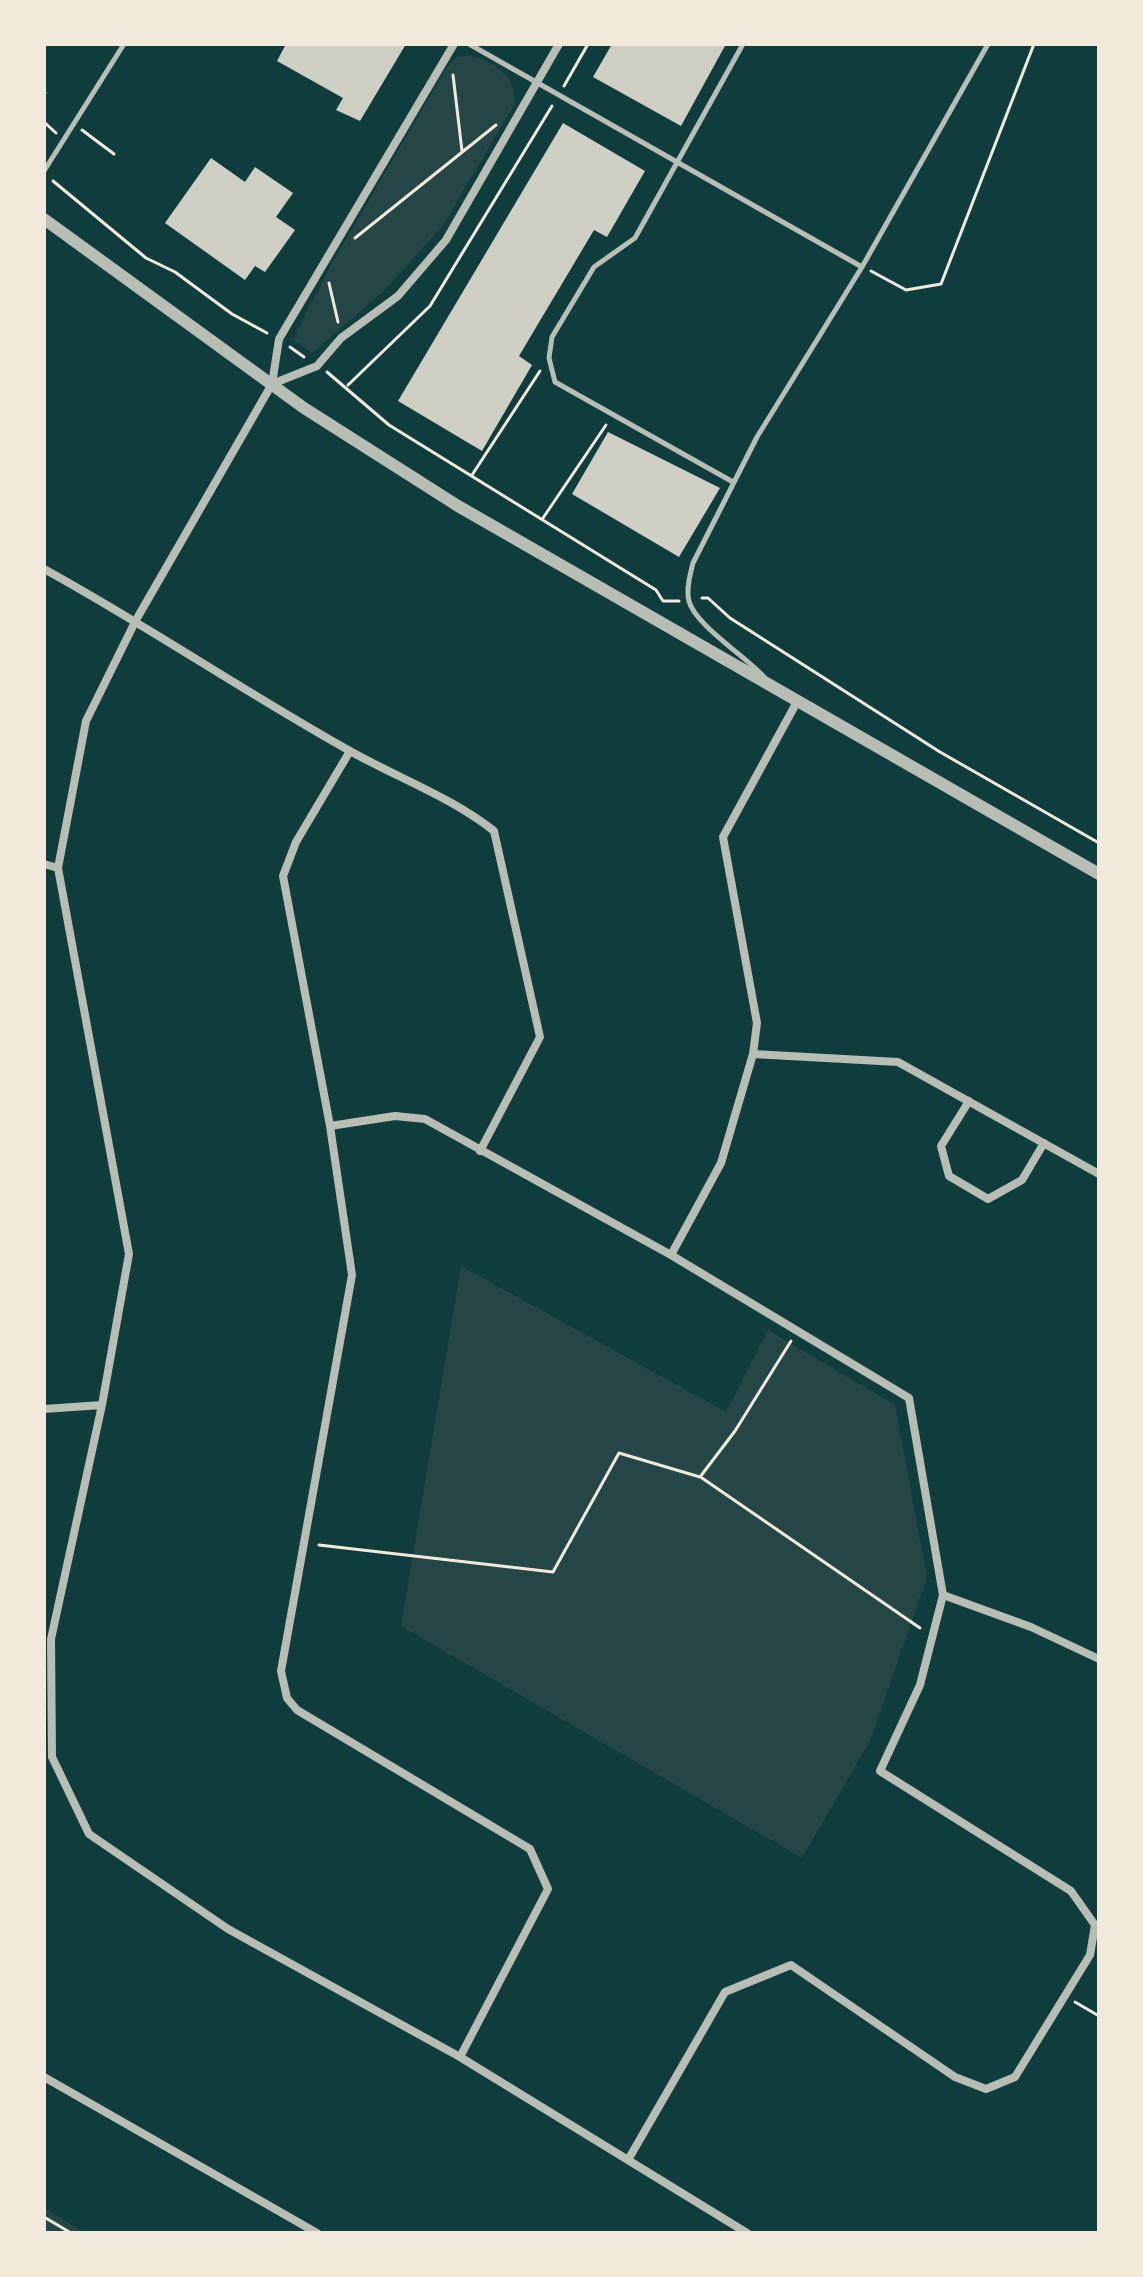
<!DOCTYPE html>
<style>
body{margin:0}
#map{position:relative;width:1143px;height:2277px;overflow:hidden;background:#0f3d3e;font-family:"Roboto Condensed",sans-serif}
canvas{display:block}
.frame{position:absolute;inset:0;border:46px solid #f1e9da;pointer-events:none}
</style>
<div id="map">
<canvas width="1143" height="2277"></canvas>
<div class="frame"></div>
</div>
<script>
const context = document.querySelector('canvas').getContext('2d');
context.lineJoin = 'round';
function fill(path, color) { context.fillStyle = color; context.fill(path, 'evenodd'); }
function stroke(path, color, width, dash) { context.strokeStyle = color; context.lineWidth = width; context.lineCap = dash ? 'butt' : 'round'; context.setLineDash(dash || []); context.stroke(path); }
fill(new Path2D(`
 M470,55C495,62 518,77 514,105L443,225L384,291L312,353L293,339L331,265L447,67L457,57Z
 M461,1266L726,1412L768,1330L895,1405L927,1577L870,1741L802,1858L401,1626Z
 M44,2208L86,2233H44Z`), '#244646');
fill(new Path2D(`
 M286,44H406L360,121L336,110L343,98L277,61Z
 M612,44H726L681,126L593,77Z
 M563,123L645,171L607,237L594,230L519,356L532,365L482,451L398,401Z
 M211,158L245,182L255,167L293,193L276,217L295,230L265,272L255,266L245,280L165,223Z
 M608,432L720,488L679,557L572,494Z`), '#cfcfc3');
stroke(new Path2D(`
 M453,75L462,151
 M564,86L588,44
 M44,94L45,93
 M44,122L56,133
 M82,130L114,154
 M53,181L146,258L175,272L232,314L267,333
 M355,238L496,125
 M871,271L906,290L941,284L1034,44
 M329,283L338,322
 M290,347L304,357
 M327,372L389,425L656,590L663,601H679
 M348,385L430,306L552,106
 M472,475L540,371
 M543,518L606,425
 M702,598H708L730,618L940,752L1099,843
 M702,1478L920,1628
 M319,1545L553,1572L619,1453L700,1477L735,1431L791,1341
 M1075,2002L1099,2016
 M44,2217L71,2233`), '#f1e9da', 3);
stroke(new Path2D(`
 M469,44L862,267L988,44
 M44,171L124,44
 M733,482L555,382L549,358L552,337L594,267L635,238L743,44
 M765,678C748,658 694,624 689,601C686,590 690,575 693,563L757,437L862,267`), '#b8beb3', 5);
stroke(new Path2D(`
 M454,44L279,339L272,384L136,620L86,721L58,868L129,1254L102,1405L51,1639L52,1757L89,1834L228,1929L460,2057L747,2233
 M272,384L317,366L341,338L398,296L446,240L559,44
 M44,569C148,626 246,693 350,751C398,778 451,797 494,831L540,1037L480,1151
 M350,751L296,842L283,876L330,1126L352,1275L281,1671L287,1698L297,1710L530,1849L548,1889L460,2057
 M44,864L58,868
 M753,1054L898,1062L1099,1174
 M969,1101L941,1146L949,1176L988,1199L1022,1180L1044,1143
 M330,1126L395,1116L425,1119L671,1255L909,1398L943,1595L920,1685L880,1771L1071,1891L1095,1925L1090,1955L1015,2077L986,2089L955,2077L791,1965L725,1992L628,2160
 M671,1255L721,1163L753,1054L757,1023L723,837L798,700
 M44,1409L102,1405
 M943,1595L1031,1627L1099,1659
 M44,2077L317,2233`), '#b8beb3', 8);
stroke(new Path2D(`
 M44,219L304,408L458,506L1099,874`), '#b8beb3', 12);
</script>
